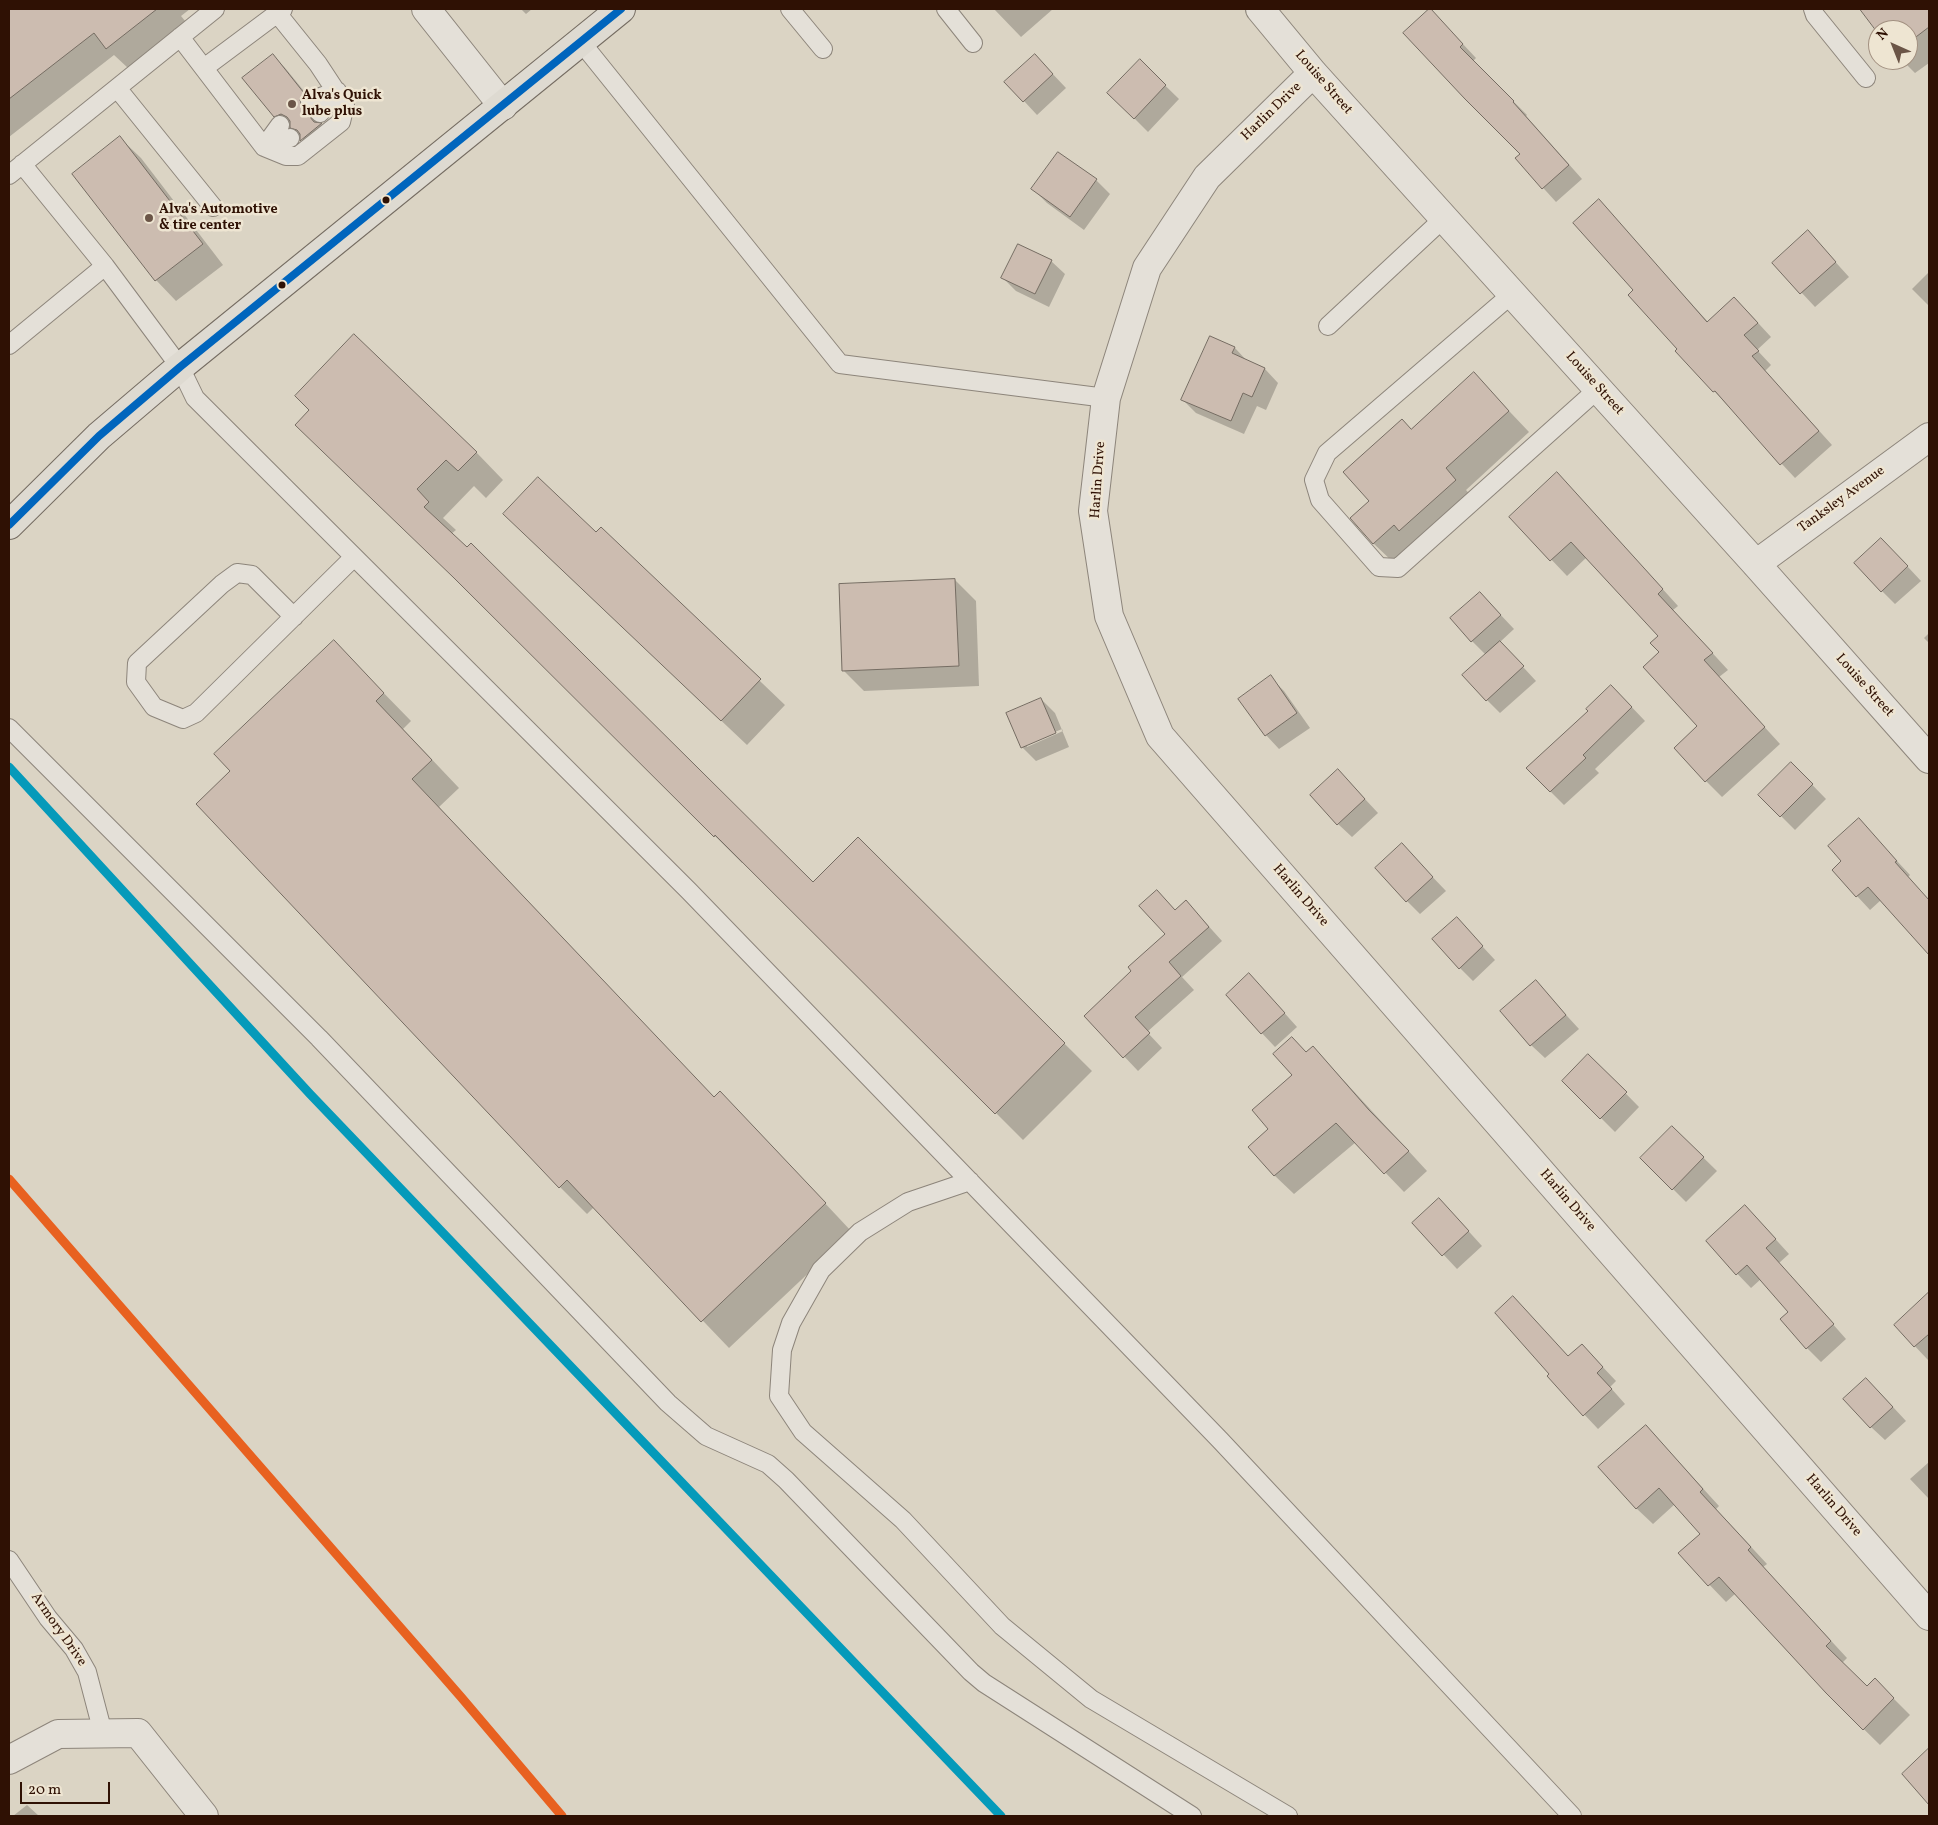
<!DOCTYPE html>
<style>
body{margin:0}
#map{position:relative;width:1938px;height:1825px;overflow:hidden;background:#dbd4c4;font-family:Vollkorn,serif}
canvas{display:block}
.frame{position:absolute;inset:0;border:10px solid #2f1104;pointer-events:none}
.north{position:absolute;left:1868px;top:20px;width:50px;height:50px;box-sizing:border-box;background:#eee5d2;border:1px solid #a29080;border-radius:50%;rotate:316deg;font-size:14px;font-weight:700;line-height:20px;text-align:center;color:#2f1104}
.north::after{content:'';display:block;margin:auto;width:18px;height:22px;background:#6b5547;clip-path:polygon(50% 0,100% 100%,50% 72%,0 100%)}
.scale{position:absolute;left:20px;top:1782px;width:90px;height:22px;box-sizing:border-box;border:2px solid #2f1104;border-top:0;padding-left:6px;font-size:15px;line-height:18px;white-space:nowrap;color:#2f1104;-webkit-text-stroke:4px #eee5d2;paint-order:stroke}
</style>
<div id="map">
<canvas width="1938" height="1825"></canvas>
<div class="frame"></div>
<div class="north">N</div>
<div class="scale">20 m</div>
</div>
<script>
const context = document.querySelector('canvas').getContext('2d');
context.lineJoin = 'round';
function fill(path, color) { context.fillStyle = color; context.fill(path, 'evenodd'); }
function stroke(path, color, width, dash) { context.strokeStyle = color; context.lineWidth = width; context.lineCap = dash ? 'butt' : 'round'; context.setLineDash(dash || []); context.stroke(path); }
function drawText(font, color, halo, rows, align = 'center') {
  context.font = font + ' Vollkorn,serif'; context.lineWidth = 5; context.setLineDash([]); context.textBaseline = 'middle'; context.strokeStyle = halo; context.fillStyle = color; for (const [text, x, y, turn = 0] of rows) {
    context.save(); context.translate(x, y); context.rotate((+turn || 0) * Math.PI / 180); context.textAlign = isNaN(turn) ? turn : align; if (halo) context.strokeText(text, 0, 0); context.fillText(text, 0, 0); context.restore();
  }
}
fill(new Path2D(`
 M9,9H190L181,16L186,22L128,68L114,55L9,137Z
 M521,9H532L526,14Z
 M994,9H1053L1021,37Z
 M1430,9L1476,58L1473,61L1527,115L1526,116L1582,179L1556,202L1516,158L1521,154Z
 M1861,9H1929V63L1915,73L1902,60H1908V30L1878,31Z
 M273,55L286,69L317,107L314,117L335,137L315,154L293,128L288,130L274,116Z
 M1140,61L1179,99L1148,132L1109,93Z
 M1048,69L1066,88L1037,115L1024,101Z
 M120,138L141,158L223,265L176,301L156,280Z
 M1058,153L1096,180L1110,194L1084,230L1047,203L1033,189Z
 M1599,201L1708,322L1748,312L1771,337L1757,350L1771,365L1765,371L1832,445L1795,478L1677,351L1679,350L1635,290Z
 M1821,246L1849,277L1815,307L1774,263Z
 M1051,261L1065,274L1049,307L1016,291L1003,278Z
 M1929,272V306L1912,289Z
 M1211,337L1235,348L1248,362L1265,369L1278,383L1266,410L1257,406L1244,434L1196,413L1183,400Z
 M1474,374L1529,432L1466,490L1476,501L1394,563L1373,543L1412,430Z
 M324,452H476L503,480L486,498L474,486L443,518L456,530L451,534L813,884L858,838L1092,1071L1023,1140L744,861L742,863L483,605Z
 M1573,490L1678,606L1673,610L1728,670L1719,677L1780,744L1722,797L1706,781L1699,727L1661,653L1660,636L1587,557L1567,576L1511,517Z
 M601,529L785,705L747,745L529,539L596,534Z
 M1895,553L1921,581L1895,604L1882,591Z
 M955,580L976,601L979,686L864,691L843,670Z
 M1480,593L1514,629L1500,642L1536,681L1500,713L1487,700L1486,655L1472,641Z
 M1929,633V643L1924,638Z
 M334,642L411,721L403,729L459,788L439,807L714,1098L747,1120L852,1232L729,1348L594,1207L587,1214L560,1187L232,771Z
 M1270,677L1284,691L1310,728L1279,749L1266,735Z
 M1041,699L1055,713L1069,747L1036,761L1023,748L1008,714ZM1062,729L1063,731L1027,747V744Z
 M1625,700L1645,721L1595,769L1599,773L1564,805L1550,791Z
 M1791,763L1826,799L1795,830L1760,795Z
 M1338,770L1378,813L1352,837L1338,824Z
 M1859,820L1910,875L1908,877L1929,900V952L1881,900L1870,910L1833,870L1843,861Z
 M1402,845L1446,891L1420,914L1407,901Z
 M1186,901L1222,941L1182,977L1194,990L1147,1032L1162,1048L1138,1071L1086,1016L1133,971L1166,934L1176,911Z
 M1470,933L1495,960L1473,981L1460,968Z
 M1535,981L1579,1029L1545,1058L1531,1045Z
 M1263,989L1297,1027L1275,1047L1227,996Z
 M1313,1047L1427,1171L1404,1192L1356,1142L1294,1194L1274,1175L1270,1129L1294,1075L1307,1053Z
 M1588,1055L1639,1107L1615,1132L1564,1081Z
 M1672,1127L1717,1171L1686,1202L1642,1158Z
 M1453,1214L1482,1246L1457,1269L1414,1223Z
 M1759,1221L1789,1254L1779,1263L1846,1339L1821,1362L1807,1348L1789,1312L1761,1279L1751,1288L1707,1242Z
 M1926,1297L1929,1301L1928,1360L1895,1325Z
 M1582,1345L1616,1381L1610,1387L1625,1404L1598,1429L1548,1376Z
 M1880,1393L1906,1421L1885,1440L1871,1427Z
 M1646,1426L1719,1506L1716,1509L1767,1564L1763,1567L1847,1658L1842,1663L1867,1688L1875,1680L1910,1715L1880,1745L1827,1693L1736,1593L1726,1602L1680,1554L1702,1534L1675,1504L1653,1524L1636,1508Z
 M1929,1462V1499L1910,1479Z
 M27,1805L39,1816H13Z`), '#0003');
const building = new Path2D(`
 M9,9H157L106,49L94,33L9,99Z
 M1429,9H1431L1463,44L1460,47L1514,101L1513,102L1569,165L1542,189L1515,158L1520,154L1465,99L1403,33Z
 M1860,9H1929V27L1908,43V30H1878V33Z
 M273,54L304,93L300,100L303,109L310,111V117L314,122L322,123L300,141V134L297,130L290,128V121L287,117L281,114L274,117L242,78Z
 M1035,54L1053,74L1023,102L1004,82Z
 M1140,59L1166,85L1134,119L1107,93Z
 M120,136L203,244L155,281L72,174Z
 M1058,152L1097,179L1070,217L1031,189Z
 M1599,199L1707,322L1734,297L1758,323L1744,335L1759,351L1752,356L1819,431L1780,465L1715,391L1713,392L1675,351L1677,349L1628,295L1633,290L1573,223Z
 M1808,230L1836,262L1800,294L1772,263Z
 M1018,244L1052,260L1035,294L1001,278Z
 M354,334L477,452L458,471L446,460L417,489L429,502L424,507L467,547L471,543L813,882L858,837L1065,1043L995,1114L715,835L714,837L454,578L295,425L309,410L295,396Z
 M1210,336L1235,347L1232,353L1265,368L1252,397L1243,393L1231,421L1181,400Z
 M1474,372L1509,411L1446,468L1456,480L1399,531L1394,525L1373,544L1350,518L1369,501L1343,472L1402,419L1411,429Z
 M1557,472L1663,589L1658,594L1713,653L1704,660L1765,727L1705,782L1674,748L1697,726L1643,667L1659,652L1650,643L1658,636L1571,542L1550,561L1509,517Z
 M538,477L596,532L601,527L761,679L721,721L503,514Z
 M1881,538L1908,566L1881,592L1854,563Z
 M955,579L959,666L842,671L839,584Z
 M1480,592L1501,615L1471,642L1450,618Z
 M334,640L384,693L376,701L432,760L412,779L714,1097L720,1091L826,1203L701,1322L567,1180L559,1188L196,804L230,771L214,754Z
 M1500,641L1524,666L1486,701L1462,675Z
 M1271,675L1297,713L1265,736L1238,699Z
 M1611,685L1632,707L1583,755L1586,758L1550,792L1526,768L1588,711L1586,709Z
 M1041,698L1056,733L1021,748L1006,713Z
 M1791,762L1813,784L1780,817L1758,795Z
 M1338,769L1365,799L1337,825L1310,795Z
 M1859,818L1897,861L1895,862L1929,900V955L1868,887L1856,897L1832,870L1841,861L1828,846Z
 M1402,843L1433,877L1406,902L1375,868Z
 M1157,890L1175,910L1186,900L1209,927L1169,962L1181,976L1135,1017L1150,1033L1123,1058L1084,1016L1131,971L1128,967L1165,934L1139,906Z
 M1457,917L1483,946L1459,969L1432,939Z
 M1249,973L1285,1013L1261,1034L1226,995Z
 M1536,980L1566,1015L1530,1046L1500,1011Z
 M1292,1037L1306,1052L1313,1046L1369,1110L1409,1151L1384,1174L1336,1123L1274,1176L1248,1147L1268,1129L1252,1110L1292,1075L1273,1054Z
 M1588,1054L1627,1092L1600,1119L1562,1081Z
 M1672,1126L1704,1157L1672,1190L1640,1158Z
 M1439,1198L1469,1231L1442,1256L1412,1223Z
 M1745,1205L1776,1239L1766,1248L1834,1324L1806,1349L1780,1319L1788,1312L1747,1265L1736,1275L1706,1241Z
 M1929,1292V1334L1914,1347L1894,1325Z
 M1513,1296L1568,1356L1582,1344L1603,1367L1597,1373L1612,1389L1583,1416L1547,1376L1549,1374L1495,1313Z
 M1866,1378L1893,1407L1870,1428L1843,1399Z
 M1646,1425L1703,1489L1700,1492L1751,1547L1748,1550L1831,1641L1826,1646L1867,1686L1875,1678L1894,1698L1863,1730L1826,1693L1719,1577L1708,1586L1678,1553L1700,1534L1659,1488L1636,1509L1598,1467Z
 M1929,1748V1805L1902,1774Z`);
fill(building, '#ccbcb0');
stroke(building, '#756c62', 1);
const service = new Path2D(`
 M790,9L823,49
 M946,9L973,43
 M1813,9L1815,15L1866,78
 M180,37L264,147L286,156H298L341,122L345,105L318,64L277,13
 M581,42L840,364L1106,398
 M204,68L283,9
 M117,88L213,207
 M310,101L337,91
 M320,113L337,91
 M264,147L290,138
 M264,147L280,125
 M22,164L105,266L180,367L195,398L689,891L1220,1440L1572,1816
 M9,175L215,9
 M1512,294L1327,453L1314,480L1320,500L1379,567L1398,568L1598,389
 M1328,326L1444,218
 M9,345L105,266
 M294,617L252,575L237,573L222,584L137,663L136,682L154,707L183,719L196,713L354,557
 M9,728L319,1038L668,1403L706,1436L768,1464L786,1480L971,1672L984,1683L1192,1816
 M970,1181L908,1202L860,1232L821,1270L791,1323L782,1350L779,1396L803,1432L903,1520L1002,1626L1091,1699L1288,1816
 M9,1560L48,1618L74,1649L87,1672L103,1733`);
const minor = new Path2D(`
 M426,9L503,106
 M1260,9L1313,73L1756,564L1929,759
 M1313,73L1207,177L1147,268L1106,398L1093,511L1109,616L1160,736L1929,1616
 M1756,564L1929,437
 M9,1760L58,1734L138,1733L204,1816`);
const primary = new Path2D(`
 M9,525L99,436L180,367L621,9`);
stroke(service, '#8d857b', 20);
stroke(minor, '#8d857b', 30);
stroke(primary, '#756c62', 30);
stroke(service, '#e4e0d8', 18);
stroke(minor, '#e4e0d8', 28);
stroke(primary, '#dedad1', 28);
stroke(new Path2D(`
 M9,525L99,436L180,367L621,9`), '#0065bd', 8);
stroke(new Path2D(`
 M9,767L310,1094L1001,1816`), '#059aba', 9);
stroke(new Path2D(`
 M9,1179L461,1697L562,1816`), '#e86120', 9);
for (const [x, y, r, color] of [
 [292,104,5,"#6b5547"],
 [386,200,4.5,"#2f1104"],
 [149,218,5,"#6b5547"],
 [282,285,4.5,"#2f1104"]
]) { const dot = new Path2D(); dot.arc(x, y, r, 0, 2 * Math.PI); context.fillStyle = color; context.fill(dot); stroke(dot, '#eee5d2', 2); }
drawText('14px', '#2f1104', '#eee5d2', [
 ["Louise Street",1323,83,49],
 ["Harlin Drive",1272,112,-44],
 ["Louise Street",1594,384,48],
 ["Harlin Drive",1099,480,-86],
 ["Tanksley Avenue",1842,500,-36],
 ["Louise Street",1864,686,48],
 ["Harlin Drive",1300,896,49],
 ["Harlin Drive",1567,1201,49],
 ["Harlin Drive",1833,1506,49],
 ["Armory Drive",58,1630,55]
]);
drawText('bold 14px', '#2f1104', '#eee5d2', [
 ["Alva's Quick",302,96],
 ["lube plus",302,112],
 ["Alva's Automotive",159,210],
 ["& tire center",159,226]
], 'left');
</script>
